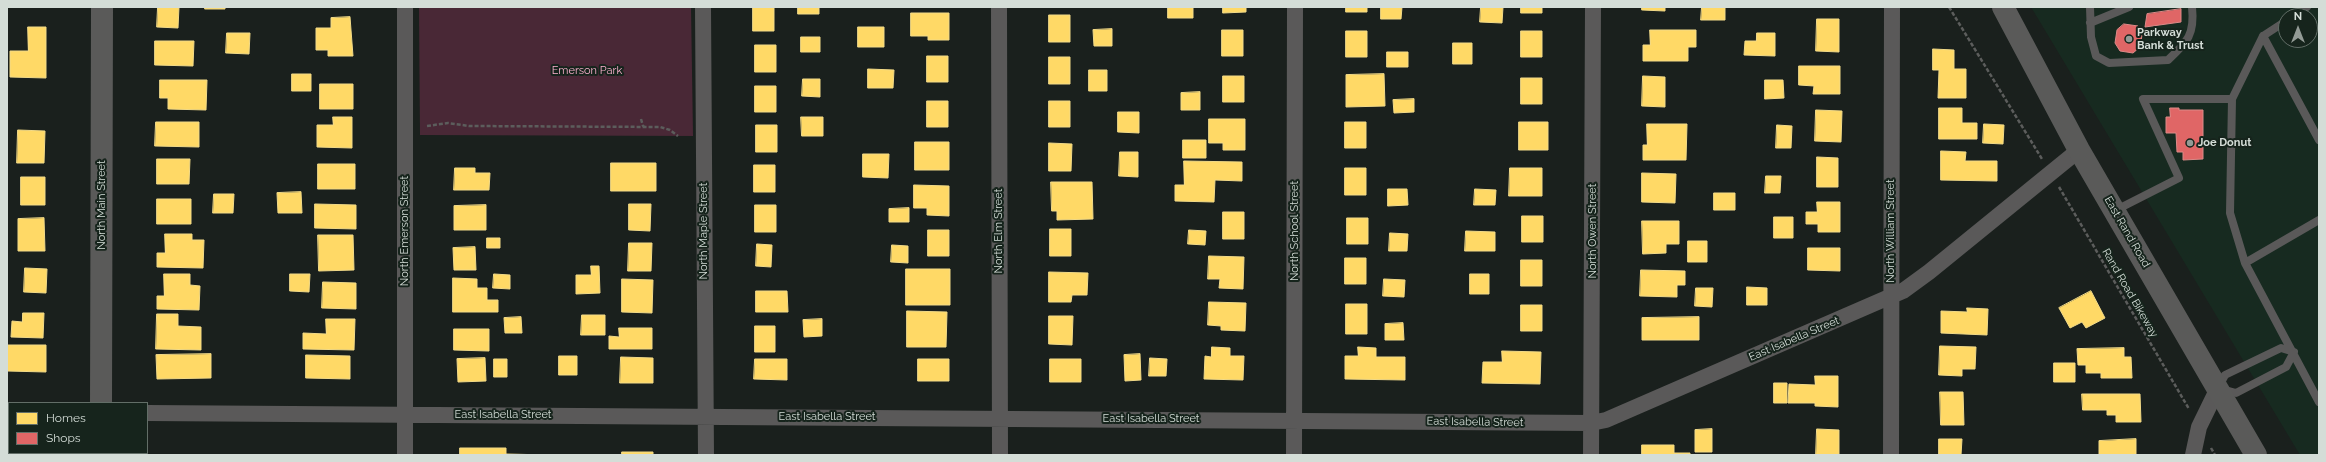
<!DOCTYPE html>
<style>
body{margin:0}
#map{position:relative;width:2326px;height:462px;overflow:hidden;background:#1a201d;font-family:Raleway,sans-serif}
canvas{display:block}
.frame{position:absolute;inset:0;border:8px solid #d4ddd7;pointer-events:none}
.legend{position:absolute;left:8px;top:402px;width:140px;height:52px;box-sizing:border-box;background:#16241c;border:1px solid #626e67;margin:0;padding:5px 7px;list-style:none;font-size:12px;color:#d4ddd7}
.legend li{display:flex;align-items:center;gap:8px;height:20px}
.legend b{width:20px;border:1px solid #626e67}
.north{position:absolute;left:2278px;top:8px;width:40px;height:40px;box-sizing:border-box;background:#16241c;border:1px solid #626e67;border-radius:50%;rotate:0deg;font-size:11px;font-weight:700;line-height:16px;text-align:center;color:#d4ddd7}
.north::after{content:'';display:block;margin:auto;width:14px;height:18px;background:#939b96;clip-path:polygon(50% 0,100% 100%,50% 72%,0 100%)}
</style>
<div id="map">
<canvas width="2326" height="462"></canvas>
<div class="frame"></div>
<ul class="legend">
<li><b style="height:11px;background:#ffd966"></b>Homes</li>
<li><b style="height:11px;background:#e06666"></b>Shops</li>
</ul>
<div class="north">N</div>
</div>
<script>
const context = document.querySelector('canvas').getContext('2d');
context.lineJoin = 'round';
function fill(path, color) { context.fillStyle = color; context.fill(path, 'evenodd'); }
function stroke(path, color, width, dash) { context.strokeStyle = color; context.lineWidth = width; context.lineCap = dash ? 'butt' : 'round'; context.setLineDash(dash || []); context.stroke(path); }
function drawText(font, color, halo, rows, align = 'center') {
  context.font = font + ' Raleway,sans-serif'; context.lineWidth = 4; context.setLineDash([]); context.textBaseline = 'middle'; context.strokeStyle = halo; context.fillStyle = color; for (const [text, x, y, turn = 0] of rows) {
    context.save(); context.translate(x, y); context.rotate((+turn || 0) * Math.PI / 180); context.textAlign = isNaN(turn) ? turn : align; if (halo) context.strokeText(text, 0, 0); context.fillText(text, 0, 0); context.restore();
  }
}
fill(new Path2D(`
 M2031,7H2319V455H2300ZM2286,16H2310V40H2286Z`), '#172a20');
fill(new Path2D(`
 M419,7H691L693,136L420,135Z`), '#492836');
const homes = new Path2D(`
 M158,7H179L178,28L157,27Z
 M205,7H225V9H205Z
 M753,7H774V31H753Z
 M798,7H819V14H798Z
 M1168,7H1193V18H1168Z
 M1223,7H1246V12L1223,13Z
 M1346,7H1367V12H1346Z
 M1381,7H1402L1401,19H1381Z
 M1481,7H1503L1502,23L1480,22Z
 M1521,7H1542V13H1521Z
 M1642,7H1665V11L1642,10Z
 M1702,7H1725V20H1701Z
 M911,13H949V40H928V36H911Z
 M1049,15H1070V42H1049Z
 M350,17L353,56H328V50H316V28H331V18Z
 M1817,19H1839V52L1816,51Z
 M28,27H46V78L10,77V51H28Z
 M858,27H884V47H858Z
 M1112,29V46H1094L1093,30Z
 M1222,30H1243V56H1222Z
 M1650,30H1696V47H1688V61H1643V45H1650Z
 M1346,31H1367V57H1346Z
 M1521,31H1542V57H1521Z
 M227,33H250L249,54L226,53Z
 M1757,33H1775V56L1744,55L1745,41H1756Z
 M801,37H820V52H801Z
 M155,41H194L193,66L155,65Z
 M1453,43H1472V64H1453Z
 M755,45H776V72H755Z
 M1933,49L1954,50V69H1966V98H1938L1939,70H1933Z
 M1387,52H1408V67H1387Z
 M927,56H948V82H927Z
 M1049,57H1070V84H1049Z
 M1799,66H1840V94H1813L1814,86L1799,85Z
 M868,69L894,70L893,88H868Z
 M1089,70H1107V91H1089Z
 M292,74H311V91H292Z
 M1384,74L1385,106L1346,107V75Z
 M1223,76H1244V102H1223Z
 M1643,76L1665,77V107L1642,106Z
 M1521,78H1542V104H1521Z
 M803,79H820V97L802,96Z
 M160,80H207L206,110L168,109V98H160Z
 M1765,80H1783L1784,98L1765,99Z
 M320,84H353V109H320Z
 M755,86H776V112H755Z
 M1200,92V110H1181V93Z
 M1414,99V112L1394,113L1393,100Z
 M927,101H948V127H927Z
 M1049,101H1070V127H1049Z
 M1939,108H1962V123H1977V139H1939Z
 M1816,110L1842,111L1841,142L1815,141Z
 M1118,112H1139V133L1118,132Z
 M333,117H352V148L317,147V125H333Z
 M801,117H823V136H802Z
 M1209,119H1245V150H1223V143H1209Z
 M156,122H199V147L155,146Z
 M1345,122H1366V148H1345Z
 M1519,122H1548V150H1519Z
 M1647,124H1687L1686,160H1643V145H1647Z
 M1984,124L2004,125L2003,144L1983,143Z
 M756,125H777V152H756Z
 M1777,125L1792,126L1791,148H1776Z
 M18,130L45,131L44,163H17Z
 M1183,140H1206V158H1183Z
 M915,142H949V170H915Z
 M1049,143L1072,144L1071,171H1049Z
 M1941,151L1966,152L1965,161H1997V181L1941,180Z
 M1120,152H1138V177L1119,176Z
 M863,154H889L888,178L863,177Z
 M1817,157L1838,158V187H1817Z
 M157,159H190L189,184H157Z
 M1184,161L1242,162V181L1215,180L1214,202L1175,201V185H1184Z
 M611,163H656V191H611Z
 M318,164H355V189H318Z
 M754,165H775V192H754Z
 M455,168H475V173H490L489,190H454Z
 M1345,168H1366V195H1345Z
 M1510,168H1542V196H1509Z
 M1642,173L1676,174L1675,203L1642,202Z
 M1766,176H1781L1780,193H1765Z
 M21,177H45V205H21Z
 M1051,182H1092L1093,219L1057,220V211H1052Z
 M914,185L949,186V216L927,215V208H914Z
 M1388,189H1407L1408,205L1388,206Z
 M1475,189L1496,190L1495,205H1474Z
 M301,192L302,213H278L277,193Z
 M1714,193H1735V210H1714Z
 M214,194H234L233,213H213Z
 M157,199H191V224H157Z
 M1817,202H1840V232H1818V224H1806V212H1817Z
 M315,204L356,205V229L315,228Z
 M629,204H651L650,231L629,230Z
 M486,205V230H454V206Z
 M755,205H776V232H755Z
 M909,208V222H889V209Z
 M1223,212H1244V239H1223Z
 M1522,216H1543V242H1522Z
 M1774,217H1793V238H1774Z
 M44,218L45,251H18V219Z
 M1347,218H1368V244H1347Z
 M1642,221H1679V244H1666V253L1643,254Z
 M1050,229H1071V256H1050Z
 M928,230H949V256H928Z
 M1189,230L1206,231L1205,245L1188,244Z
 M1466,231L1495,232V251H1465Z
 M1390,233L1408,234L1407,251H1389Z
 M165,234H192V240H204L203,268L157,267V253H165Z
 M318,235H353L354,270L319,271Z
 M487,238H500V248H487Z
 M1688,241H1707V262H1688Z
 M629,243H652L651,271H628Z
 M757,244L772,245L771,267L756,266Z
 M892,245L908,246V263L891,262Z
 M475,247L476,270H454L453,248Z
 M1808,248H1840V271L1808,270Z
 M1209,256L1244,257L1243,289L1219,288L1220,279H1208Z
 M1345,258H1366V284H1345Z
 M1521,260H1542V286H1521Z
 M591,266H599L600,293L576,294V275H591Z
 M25,268L47,269L46,293L24,292Z
 M906,269H950V305H906Z
 M1641,270L1685,271V285H1677V297L1640,296Z
 M1049,272L1088,273L1087,295H1072L1071,302H1049Z
 M164,274H190V285L200,286L199,310L157,309V296H164Z
 M290,274H310L309,292L290,291Z
 M494,274L510,275V289L493,288Z
 M1470,274H1489V294H1470Z
 M453,278L477,279V288H487V300H498V312H453Z
 M622,279L653,280L652,313L622,312Z
 M1384,279L1405,280L1404,297L1383,296Z
 M323,282L356,283V309L322,308Z
 M1747,287L1767,288V305H1747Z
 M1696,288H1713L1712,307L1695,306Z
 M756,291H787L788,312H756Z
 M2091,291L2105,318L2086,328L2082,322L2070,328L2059,308Z
 M1209,302L1246,303L1245,331L1221,330V326L1208,325Z
 M1346,304H1367V334H1346Z
 M1521,305H1542V331H1521Z
 M1967,308L1988,309L1987,335L1941,333V311L1967,312Z
 M907,311L947,312L946,347H907Z
 M23,313H44L43,338L11,337L12,321L22,322Z
 M157,314H178V326L201,327V350L156,349Z
 M582,315H605V335H581Z
 M1049,316H1073L1072,345L1049,344Z
 M521,317L522,333H505L504,318Z
 M1699,317V340H1642V318Z
 M326,319H355L354,350L303,349V333L326,334Z
 M822,319V336L804,337L803,320Z
 M1403,323L1404,340H1385V324Z
 M755,326H775V352H755Z
 M619,328H652V349H609V336L619,337Z
 M454,329H489V351L454,350Z
 M7,345H46V372L7,371Z
 M1940,346L1976,347L1975,369H1962V376L1939,375Z
 M1212,347L1230,348V356H1244L1243,380L1204,379L1205,356L1211,357Z
 M1358,347L1376,348V357H1405V380L1345,379V356H1358Z
 M2124,348V357H2131L2132,378H2101V373H2086V365H2078L2077,349Z
 M1502,351L1541,352L1540,384L1482,383L1483,362H1502Z
 M211,354V378L157,379L156,355Z
 M1140,354L1141,380L1125,381L1124,355Z
 M306,355L350,356V379L306,378Z
 M559,356H577V375H559Z
 M621,357L653,358V383H620Z
 M485,358L486,381L458,382L457,359Z
 M1150,358L1167,359L1166,376H1149Z
 M494,359H507V377H494Z
 M755,359H787V380L754,379Z
 M918,359H949V381H918Z
 M1050,359H1081V382H1050Z
 M2054,363H2075V382H2054Z
 M1815,376H1838V407L1815,406V403H1788L1789,384L1815,385Z
 M1774,383H1787V403H1774Z
 M1940,392H1963L1964,425H1941Z
 M2082,394H2140L2141,422H2116V415H2107V410H2083Z
 M1712,429V452H1695V430Z
 M1817,429L1839,430V455H1816Z
 M1939,439H1962L1961,455H1939Z
 M2136,439V455H2099V441Z
 M1642,445H1674V453H1690V455H1642Z
 M460,448H506V454L549,455H460Z
 M622,452H653V455H622Z`);
fill(homes, '#ffd966');
stroke(homes, '#f2da88', 1);
const shops = new Path2D(`
 M2181,9V22L2145,27L2147,14Z
 M2124,24L2138,26L2142,35L2140,47L2133,53L2120,51L2115,43L2117,30Z
 M2170,108H2179V110H2203V159L2183,160V152H2177L2176,133H2166V117H2170Z`);
fill(shops, '#e06666');
stroke(shops, '#dc8a88', 1);
stroke(new Path2D(`
 M1949,7L2042,159
 M641,119L643,126L647,128
 M427,126L448,123L469,126L660,127L670,130L678,136
 M2059,187L2189,409
 M2211,448L2215,455`), '#5c5d5c', 2.5, [4, 2]);
stroke(new Path2D(`
 M2090,7L2091,37L2096,56L2109,63L2168,60C2187,42 2195,35 2192,7
 M2293,16L2307,7
 M2286,21L2263,36L2319,140
 M2090,23L2129,7
 M2116,210L2179,178L2143,99H2232
 M2319,220L2245,263L2319,402
 M2245,263L2230,213L2232,99L2263,36
 M2281,348L2294,352L2286,367L2236,393L2218,388L2225,375Z`), '#5a5959', 8);
stroke(new Path2D(`
 M703,7L706,455
 M999,7L1000,455
 M7,412H9
 M147,413L1591,423L1606,420L1903,291L1929,272L2079,150
 M405,455V7
 M1294,455L1295,7
 M1591,455L1593,7
 M1891,455L1892,7
 M2193,455L2199,427L2218,388`), '#5a5959', 16);
stroke(new Path2D(`
 M2003,7L2079,150L2256,455
 M101,403L102,7
 M101,455V453`), '#5a5a59', 22);
for (const [x, y, r, color] of [
 [2129,39,4,"#939b96"],
 [2190,143,4,"#939b96"]
]) { const dot = new Path2D(); dot.arc(x, y, r, 0, 2 * Math.PI); context.fillStyle = color; context.fill(dot); stroke(dot, '#16241c', 1.5); }
drawText('bold 11px', '#d4ddd7', '#16241c', [
 ["Parkway",2137,33],
 ["Bank & Trust",2137,46],
 ["Joe Donut",2198,143]
], 'left');
drawText('11px', '#fcb1cf', '#16241c', [
 ["Emerson Park",587,71]
]);
drawText('11px', '#d4ddd7', '#16241c', [
 ["North Main Street",102,205,-90],
 ["North Emerson Street",405,231,-90],
 ["North Maple Street",704,231,-90],
 ["North Elm Street",999,231,-90],
 ["North School Street",1295,231,-90],
 ["North Owen Street",1593,231,-90],
 ["North William Street",1891,231,-90],
 ["East Rand Road",2127,232,60],
 ["Rand Road Bikeway",2130,293,60],
 ["East Isabella Street",1794,339,-23],
 ["East Isabella Street",503,415],
 ["East Isabella Street",827,417],
 ["East Isabella Street",1151,419],
 ["East Isabella Street",1475,422,1]
]);
</script>
